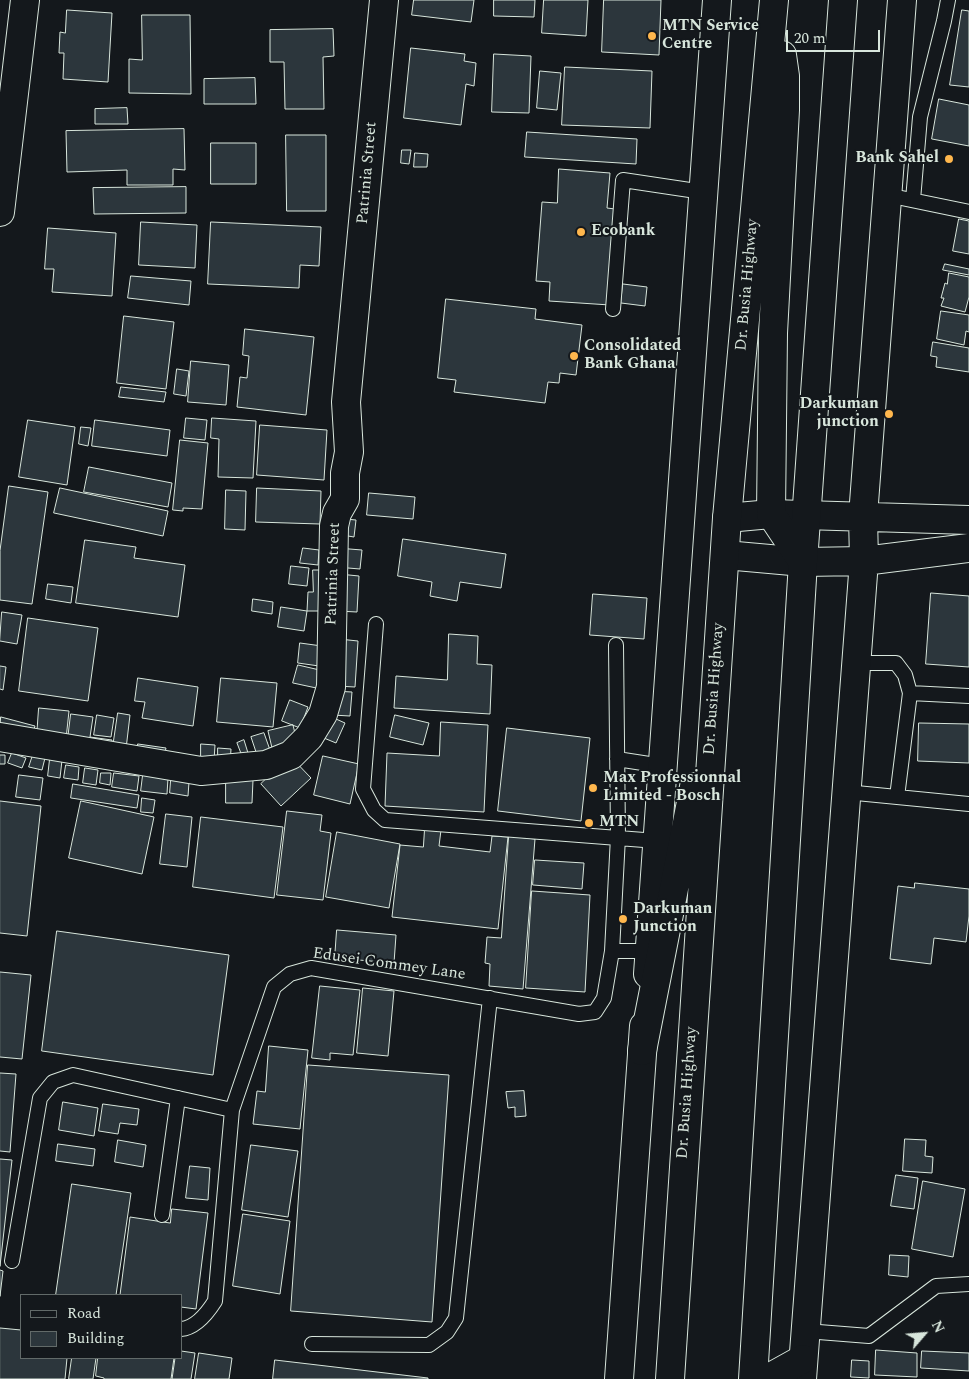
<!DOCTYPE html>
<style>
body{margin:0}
#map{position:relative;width:969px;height:1379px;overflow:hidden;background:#14181c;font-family:Spectral,serif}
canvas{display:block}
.legend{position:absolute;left:20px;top:1294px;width:162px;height:65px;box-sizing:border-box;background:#14181c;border:1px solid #626a69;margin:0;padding:6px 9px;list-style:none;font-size:15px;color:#d8e6dc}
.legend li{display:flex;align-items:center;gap:10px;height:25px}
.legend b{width:25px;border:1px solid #626a69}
.north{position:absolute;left:899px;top:1309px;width:50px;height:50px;-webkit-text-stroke:4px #14181c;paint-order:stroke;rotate:63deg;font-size:14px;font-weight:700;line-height:20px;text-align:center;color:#d8e6dc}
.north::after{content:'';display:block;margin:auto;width:18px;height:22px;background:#d8e6dc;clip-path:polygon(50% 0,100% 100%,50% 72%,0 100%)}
.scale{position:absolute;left:786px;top:30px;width:94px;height:22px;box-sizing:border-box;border:2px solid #d8e6dc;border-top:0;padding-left:6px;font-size:15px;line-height:18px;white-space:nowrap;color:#d8e6dc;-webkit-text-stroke:4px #14181c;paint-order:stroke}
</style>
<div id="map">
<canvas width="969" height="1379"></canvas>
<ul class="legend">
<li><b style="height:6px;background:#14181c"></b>Road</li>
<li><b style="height:14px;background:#2c363c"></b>Building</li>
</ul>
<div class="north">N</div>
<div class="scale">20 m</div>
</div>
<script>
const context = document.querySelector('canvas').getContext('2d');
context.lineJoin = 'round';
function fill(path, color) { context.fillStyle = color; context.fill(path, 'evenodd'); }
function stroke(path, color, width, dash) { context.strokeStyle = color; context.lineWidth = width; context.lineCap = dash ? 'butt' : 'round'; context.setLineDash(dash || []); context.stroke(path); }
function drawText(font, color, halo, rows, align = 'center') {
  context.font = font + ' Spectral,serif'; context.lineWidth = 4; context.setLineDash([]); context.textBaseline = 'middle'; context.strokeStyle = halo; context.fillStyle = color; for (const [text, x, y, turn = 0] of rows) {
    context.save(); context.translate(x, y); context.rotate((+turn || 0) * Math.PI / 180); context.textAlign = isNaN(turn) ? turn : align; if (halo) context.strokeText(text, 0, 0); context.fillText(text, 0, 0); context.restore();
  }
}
const building = new Path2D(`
 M414,0H474L471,22L412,15Z
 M494,0H535L534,17L494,16Z
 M544,0H588L586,36L542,33Z
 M604,0H661L659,55L602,52Z
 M67,10L112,13L108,82L63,79L64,53H59L60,32L65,33Z
 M962,10L969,11V87L950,85Z
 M142,15H190L191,94L129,93V59L142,60Z
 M333,29L334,56L323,57L324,109H285L284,62H270V30Z
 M411,48L465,54L464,61L476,63L474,86L466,84L461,125L404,118Z
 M494,54L531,56L529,113L492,112Z
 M565,67L652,71L650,128L562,125Z
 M540,71L561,73L557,110L537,108Z
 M255,78L256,104H204V79Z
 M939,99L969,105V146L932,139Z
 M127,108L128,124H95V109Z
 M184,129L185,170L173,169V185H127V170L67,172L66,131Z
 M527,132L637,139L636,164L525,157Z
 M286,135H326V211H287Z
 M211,143H256V184H211Z
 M402,150H411L409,164L401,163Z
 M415,153L428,154L427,167H414Z
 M559,169L610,173L607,208L615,209L610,305L549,301L550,282L536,281L542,202L557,203Z
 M186,187V213L94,214L93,188Z
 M959,219L969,221V254L953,251Z
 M141,222L197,225L195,268L139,265Z
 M211,222L321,227L319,266L300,265L299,288L208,284Z
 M48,228L116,233L112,296L52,292L54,269H45Z
 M945,264L969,269V275L943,270Z
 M949,273L969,277V297L965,312L941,306L944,298H941L945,283L947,284Z
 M131,276L191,281L189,305L128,298Z
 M623,284L647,287L645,306L621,303Z
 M446,299L536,309L535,319L582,325L576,375L560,373L559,383L548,382L545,403L454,392L456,380L438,378Z
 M941,311L969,315V332L966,331L964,345L937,339Z
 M124,316L174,322L166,389L117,383Z
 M245,329L314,337L306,415L237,407L240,377L247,378L249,356L243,355Z
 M933,342L969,348V372L936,367L937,357L931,356Z
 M191,361L229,365L226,405L188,402Z
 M177,369L189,371L186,396L174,394Z
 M121,387L166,392L164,402L119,397Z
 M186,418L207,420L205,440L184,438Z
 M212,418L256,421L253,478L218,477L219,439L211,438Z
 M28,420L75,427L67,485L19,477Z
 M95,420L170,430L167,456L92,446Z
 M260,425L327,430L324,480L257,475Z
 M81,427L91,428L88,446L79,444Z
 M180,440L208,443L202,509L183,508V511L173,510Z
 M89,467L172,483L168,507L84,492Z
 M9,486L48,492L32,604L0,600V551Z
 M60,488L168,511L163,536L54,513Z
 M257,488L321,491L320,524L256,522Z
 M226,490L246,491L245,530L225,529Z
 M369,493L415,497L413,519L367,515Z
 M345,519L356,520L354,537L342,535Z
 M403,539L506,554L501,588L460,582L457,601L430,596L432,582L398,576Z
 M85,540L136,547L134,558L185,565L178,617L76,603Z
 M303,548L319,550L318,565L300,563Z
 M337,548L362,550L360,569L336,567Z
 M291,566L309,568L307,586L289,584Z
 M313,570H322L321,611H307L308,592H313Z
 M339,574L359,576L357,612L337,611Z
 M48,584L73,587L71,603L46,599Z
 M931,593L969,596V667L926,664Z
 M593,594L647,598L644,639L590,635Z
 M253,599L273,602L272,614L252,611Z
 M281,607L307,611L304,631L278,627Z
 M2,612L22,615L17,644L0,641Z
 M28,618L98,628L88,701L19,691Z
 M449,634L478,636L477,664L492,665L490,714L394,708L396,676L447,680Z
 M339,639L358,641L355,687L336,686Z
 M300,643L329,647L326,667L298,663Z
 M298,665L324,671L321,689L293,683Z
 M0,666L6,667L3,690L0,689Z
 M138,678L198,687L193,726L142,718L145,702L135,701Z
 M221,678L277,683L273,727L217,722Z
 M333,691L352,692L350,716L332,715Z
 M290,700L308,707L300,728L282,721Z
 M39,708L69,711L66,739L37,736Z
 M118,713L130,715L126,749L113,747Z
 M71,714L93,717L90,737L112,740L110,754L67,747Z
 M97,715L114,718L111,737L94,735Z
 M327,715L345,723L336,743L319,736Z
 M395,715L429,723L423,745L390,737Z
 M1,717L35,726L30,741L0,733Z
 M441,722L488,725L484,812L385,806L387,753L439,756Z
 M919,723L969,724V763L918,761Z
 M293,725L297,742L272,748L268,731Z
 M507,728L590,738L581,821L498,811Z
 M264,733L270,750L257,755L251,737Z
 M244,740L248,753L242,756L237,743Z
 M138,744L166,748L163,761L136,757Z
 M201,744L215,745L214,761L201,760Z
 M218,748L231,749L230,765L218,764Z
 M12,753L26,758L22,768L8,763Z
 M0,755H5V764H0Z
 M33,755L45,758L42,770L29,767Z
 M290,756L311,778L281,806L261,784Z
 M323,756L359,764L350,804L314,795Z
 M50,759L62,760L60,778L48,776Z
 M66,765L79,767L78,780L64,778Z
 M85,768L98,770L96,785L83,783Z
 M101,773H111L110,785L100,783Z
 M114,773L139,776L137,791L112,787Z
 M19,775L43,778L40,800L16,797Z
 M143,775L168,778L167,794L141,791Z
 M226,779L253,780L252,803H226Z
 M171,780L189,782L188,796L170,793Z
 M73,784L139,795L137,808L71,798Z
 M142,798L155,800L153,813L141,812Z
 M0,801L41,806L27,936L0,933Z
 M81,801L154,817L142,874L69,858Z
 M287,811L322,815L320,831L331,833L323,900L277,895Z
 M166,814L192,817L187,867L160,864Z
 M201,817L283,827L274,898L193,887Z
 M425,828L441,830L439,846L490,852L492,836L508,837L498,929L392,917L400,845L423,847Z
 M337,832L400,844L389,908L326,897Z
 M509,836L535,839L523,989L489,986L490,964L485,963L487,937L501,938Z
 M535,860L584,863L582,889L533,885Z
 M915,883L969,889V916L966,942L934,938L931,964L890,959L898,886L914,888Z
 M532,891L590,895L585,992L526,988Z
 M337,930L396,935L394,963L335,958Z
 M57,931L229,955L213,1075L42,1051Z
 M0,972L31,975L22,1059L0,1057Z
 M320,986L360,990L353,1055L330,1053V1060L312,1058Z
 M363,988L394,991L388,1056L357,1053Z
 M269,1046L308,1050L300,1129L253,1124L257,1091L265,1092Z
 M308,1065L449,1075L432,1322L291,1311Z
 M0,1073L16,1074L10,1152L0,1151Z
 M524,1091L526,1116L515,1117V1107L508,1108L506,1092Z
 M63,1102L98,1108L94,1136L59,1130Z
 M103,1104L139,1109L137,1125L120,1123L118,1134L99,1131Z
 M905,1139L926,1140L925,1156L933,1157L932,1173L903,1171Z
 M118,1140L146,1145L143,1167L115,1162Z
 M58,1144L95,1149L93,1166L56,1161Z
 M251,1145L298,1151L288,1217L242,1210Z
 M0,1159L12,1160L0,1266Z
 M190,1166L210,1168L208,1200L186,1198Z
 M896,1175L918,1178L914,1209L891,1206Z
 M923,1181L965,1189L953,1257L912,1249Z
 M72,1184L131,1193L116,1295H56Z
 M172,1209L208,1213L196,1309L181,1307V1295H120L130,1217L170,1223Z
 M243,1214L290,1221L280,1294L233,1286Z
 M890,1255L909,1256L908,1277L889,1275Z
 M0,1270L3,1271L0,1296Z
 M0,1328L21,1330V1358H67L65,1379H0Z
 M876,1350L917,1353V1377L875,1375Z
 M181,1351L195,1353L191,1379H172L175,1358H181Z
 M922,1351L969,1353V1371L921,1368Z
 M199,1353L232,1358L229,1379H195Z
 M72,1358H96L93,1379H69Z
 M98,1358H174L171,1379H104V1378L96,1376Z
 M275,1360L428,1378V1379H273Z
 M852,1360L869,1361V1378L851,1377Z`);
fill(building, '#2c363c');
stroke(building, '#d8e6dc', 1);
const lane = new Path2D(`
 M887,195L969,212
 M913,200L920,117L944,21L948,0
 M613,309L623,180L703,192
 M376,624L363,789L374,810L385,820L657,841
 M616,645L618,837L612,951H649
 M856,663H896L905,675L910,693L897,797
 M910,693L969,696
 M617,759L662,766
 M846,792L969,804
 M162,1215L178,1098
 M12,1261L40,1098L53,1082L73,1075L232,1110
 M181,1329C196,1328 208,1312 215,1301L232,1110L274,987L290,974L311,968L579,1014L595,1012L604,998L612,951
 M806,1331L869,1336L936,1286L969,1284
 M312,1344L429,1345L447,1332L456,1318L490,998`);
const street = new Path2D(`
 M0,212L25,0
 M0,737L201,771L266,765L291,755L309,737L323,714L331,687L334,526L337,513L345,499V473L349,452L346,402L384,0`);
const secondary = new Path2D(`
 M727,518L771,514L969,520
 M725,555L803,562L864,561L969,548
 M648,974L717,0
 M619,1379L644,1026
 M802,1379L864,561L863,516L902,0`);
const highway = new Path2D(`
 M782,55L785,76V110L773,333L771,514L803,562
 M642,1051L694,787
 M670,1379L727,518L774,0
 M753,1379L803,562L843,0
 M767,1379L803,1359`);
stroke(lane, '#d8e6dc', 16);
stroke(street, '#d8e6dc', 30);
stroke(secondary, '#d8e6dc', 30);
stroke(highway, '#d8e6dc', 30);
stroke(lane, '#14181c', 14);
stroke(street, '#14181c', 28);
stroke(secondary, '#14181c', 28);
stroke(highway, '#14181c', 28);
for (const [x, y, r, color] of [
 [652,36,5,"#ffb74d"],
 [949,159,5,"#ffb74d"],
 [581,232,5,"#ffb74d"],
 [574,356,5,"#ffb74d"],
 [889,414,5,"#ffb74d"],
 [593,788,5,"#ffb74d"],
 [589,823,5,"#ffb74d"],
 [623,919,5,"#ffb74d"]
]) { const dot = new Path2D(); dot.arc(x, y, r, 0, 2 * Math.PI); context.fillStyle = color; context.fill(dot); stroke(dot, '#14181c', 2); }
drawText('bold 16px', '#d8e6dc', '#14181c', [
 ["MTN Service",662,27],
 ["Centre",662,45],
 ["Bank Sahel",939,159,"right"],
 ["Ecobank",591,232],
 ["Consolidated",584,347],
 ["Bank Ghana",584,365],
 ["Darkuman",879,405,"right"],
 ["junction",879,423,"right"],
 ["Max Professionnal",603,779],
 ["Limited - Bosch",603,797],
 ["MTN",599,823],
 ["Darkuman",633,910],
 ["Junction",633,928]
], 'left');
drawText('16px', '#d8e6dc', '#14181c', [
 ["Patrinia Street",368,173,-85],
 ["Dr. Busia Highway",748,285,-85],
 ["Patrinia Street",334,574,-88],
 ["Dr. Busia Highway",715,689,-86],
 ["Edusei Commey Lane",389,965,8],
 ["Dr. Busia Highway",688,1093,-86]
]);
</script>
